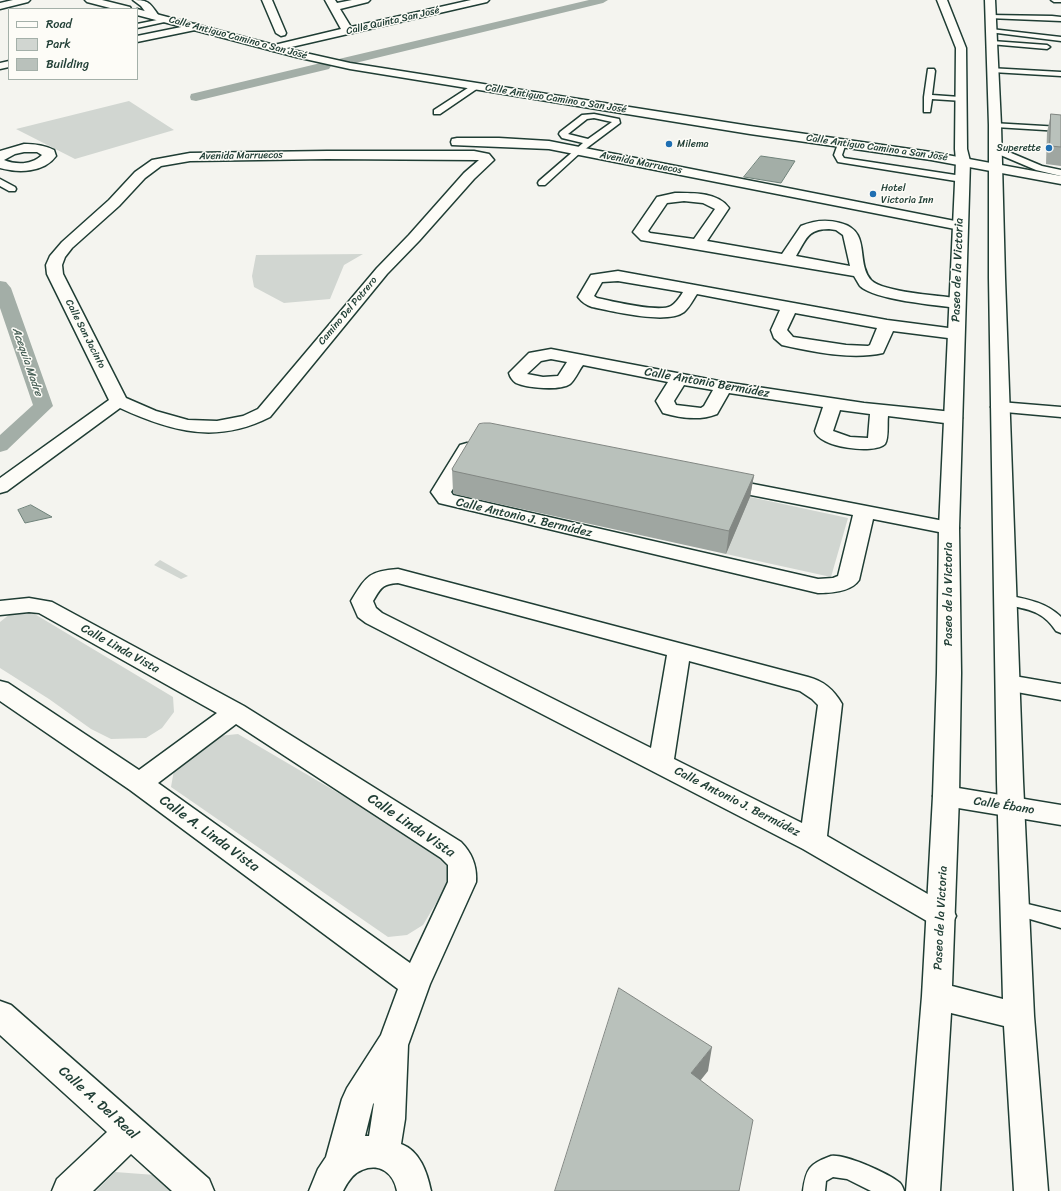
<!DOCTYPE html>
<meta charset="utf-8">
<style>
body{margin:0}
#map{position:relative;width:1061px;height:1191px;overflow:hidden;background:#f4f4ef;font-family:Sriracha,sans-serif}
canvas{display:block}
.legend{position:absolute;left:8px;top:8px;width:130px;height:72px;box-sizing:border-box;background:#fdfcf7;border:1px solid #a4b0a9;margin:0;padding:5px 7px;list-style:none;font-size:12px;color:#1f3d34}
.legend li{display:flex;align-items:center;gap:8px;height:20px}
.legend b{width:20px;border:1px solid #a4b0a9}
</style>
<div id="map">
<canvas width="1061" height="1191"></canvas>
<ul class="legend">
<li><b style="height:5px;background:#fdfcf7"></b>Road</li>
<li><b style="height:11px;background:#d1d6d1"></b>Park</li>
<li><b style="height:11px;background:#b9c1bb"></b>Building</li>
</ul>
</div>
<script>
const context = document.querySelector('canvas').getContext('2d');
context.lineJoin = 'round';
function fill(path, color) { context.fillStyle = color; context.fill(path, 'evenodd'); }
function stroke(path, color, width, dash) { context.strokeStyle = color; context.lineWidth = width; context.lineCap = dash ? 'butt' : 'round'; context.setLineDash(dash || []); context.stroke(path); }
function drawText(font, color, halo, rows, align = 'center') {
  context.font = font + ' Sriracha,sans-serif'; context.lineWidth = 3; context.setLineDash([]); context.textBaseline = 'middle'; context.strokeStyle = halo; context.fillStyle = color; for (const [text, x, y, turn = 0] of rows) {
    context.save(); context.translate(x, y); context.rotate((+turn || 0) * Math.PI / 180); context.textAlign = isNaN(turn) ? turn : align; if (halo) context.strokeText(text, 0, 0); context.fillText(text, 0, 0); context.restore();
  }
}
fill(new Path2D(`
 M129,101L174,130L75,159L16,129Z
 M363,254L344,265L330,299L284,303L254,287L252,276L256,255Z
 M750,497L848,518L831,577L726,554Z
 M160,560L188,576L181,579L154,565Z
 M33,613L173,697L174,712L162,728L146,738L111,739L91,729L49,699L0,668V622L10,614Z
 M238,734L449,858L451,870L445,888L423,925L407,935L388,937L171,787L174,770L209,737Z
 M115,1172L155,1175L171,1191H96Z`), '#d1d6d1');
const water = new Path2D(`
 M761,156L795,161L781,183L744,177Z
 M31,505L52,517L25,523L18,510Z`);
fill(water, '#a3aea7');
stroke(water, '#6e8179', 1);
fill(new Path2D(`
 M589,0H608L603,3L343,66L339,65L337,62L339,59L343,58Z
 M325,62L329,63L331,66L329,69L196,101L191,100L190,97L191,94Z
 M0,281L6,282L11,288L53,406L7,450L0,452V435L33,405L0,308Z`), '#a3aea7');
const service = new Path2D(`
 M1051,0H1061V2H1054Z
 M990,15L1052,16L1061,17V21L988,18L987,17Z
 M167,18L169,19V21L137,28V24Z
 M991,29L1061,37V41L989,32L988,31Z
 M992,41L1047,45L1050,47L1047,49L990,44V42Z
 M989,68L1061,72V76L992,72H989Z
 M928,69H934L935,71L932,95L960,97L964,99L963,101L932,99L930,112H924V97Z
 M474,84H480L481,86L440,114H434V110Z
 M594,114L619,119L620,123L580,153L545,185H539L538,183L539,181L583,143L562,138L559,134L560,132L582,115ZM594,118L612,122L588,139L568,134L587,119Z
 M992,123L1061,127V131L995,127L991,125Z
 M839,141H845L846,143L842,155L844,158L962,176L966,179L962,182L838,162L834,155Z
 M991,147H997L1042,166L1061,170V176L1036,170L991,151Z
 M0,179L15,187L16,189L15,191H9L0,186Z
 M1006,595C1026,599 1046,602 1061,617V633L1056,631C1041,608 1025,610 1001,603L999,600L1001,597Z
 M1015,901L1061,912V928L1009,913L1006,908L1009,903Z
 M831,1156C845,1154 888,1173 900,1183C902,1185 903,1188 904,1191H871L847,1179L833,1177L826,1181L825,1191H803C806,1169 809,1164 831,1156Z`);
const minor = new Path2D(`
 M13,0H30L28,2L0,9V3Z
 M133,0C149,0 150,3 159,16L154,19L150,18L141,6Z
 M262,0H272L286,33L285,35L281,36L276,33Z
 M325,0H335L337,3L352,0H370L368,2L340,9L351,27L471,0H489L487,2L274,51L270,50L269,48L270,46L341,29Z
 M196,24L200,25L201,27L200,29L137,42V36Z
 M9,61V67L0,69V63Z
 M457,138H499L549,141L960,222L965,223L967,226L965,229L960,230L549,149L452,145L451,142L452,139Z
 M24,144C34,144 44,145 54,150L56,156C44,173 18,173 0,168V151ZM24,152H37L42,155C32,165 16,165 4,160L15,154Z
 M327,151H474L489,154L494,160L474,179L419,241L387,274L270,417C217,444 172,432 120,408L7,491L0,493V478L109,400L47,274L46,265L50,256L62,242L109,200L135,172L152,160L190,153ZM327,159L479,160L464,173L409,235L377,268L258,409L243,416L217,421L188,420L156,411L126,398L63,274L62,265L65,257L72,248L119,206L145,178L161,166L190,161Z
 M675,193C692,193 718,192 729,208L707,241L782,254L801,226C813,221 826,219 840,223C872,231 855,261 871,280C882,292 940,296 957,298L963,300L965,303L963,306L957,308C937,305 874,300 860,286C858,283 856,279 854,276L641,240L633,232L657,197ZM684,201L703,203L715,209L694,239L650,233L648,231L667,203ZM829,229L836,230L843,235L850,266L796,256C806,240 807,229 829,229Z
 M618,271L887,320L956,329L962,330L964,334L962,338L956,339L893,331L883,353C852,360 813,352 782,345L774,338L771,330L780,310L697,294C693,300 689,308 684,312C667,325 612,311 592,307C586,305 582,302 578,297L591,275ZM618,281L683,292C680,297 676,303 671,306C659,313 611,301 597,298L594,296L602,282ZM795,313L877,328L870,345L868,346L846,345L793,337L787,330Z
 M551,349L724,382L864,403L953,412L959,414L962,418L959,422L953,424L888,416C887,423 889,438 885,444C874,455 818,447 815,431L823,407L729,393L717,414C699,421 681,418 663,413L656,401L668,382L583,365C579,370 575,380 570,384C560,391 527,388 516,383C513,381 510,377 509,373L529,353ZM551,359L567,362L558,376L543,377L527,374L541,361ZM684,385L713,390L704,406L701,408L676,405L674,401ZM840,410L870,414L868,438L850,437L833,431Z
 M1000,402L1061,407V417L994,411L991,407L994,403Z
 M467,443L474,445L477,449L451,492L453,495L818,579L833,578L838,576L853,515L715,488L712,484L715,480L722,478L949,522L956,524L959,528L956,532L949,534L873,519L859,580C851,592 831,593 818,593L439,503L431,492L460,445Z
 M398,569L808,677C824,681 834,690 842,704L827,836L952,908L956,916L952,924L942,928L932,924L803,849L366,623L358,617L351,601C366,577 368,571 398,569ZM398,583L667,655L651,748L382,613L376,608L373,601C381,588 382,584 398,583ZM689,661L800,691L812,699L818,705L802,823L674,759Z
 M29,598L52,602L244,706L461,842C472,853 477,866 476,882L430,984L408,1045L405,1119L401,1144C420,1151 427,1172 431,1191H397C394,1174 380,1162 362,1170C353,1173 347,1183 343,1191H309L318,1169L326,1157L342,1099L347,1088L381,1035L398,989L130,790L0,701V681L8,683L139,770L217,713L39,613L29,612L0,615V601ZM236,724L441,858L448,865V882L410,963L158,783ZM374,1103L369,1136H365L373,1104Z
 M1008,675L1061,684V700L1000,689L996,683L1000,677Z
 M946,786L1061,805V825L946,806L937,803L933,796L937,789Z
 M0,1001L11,1005L209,1179L214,1191H172L131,1154L93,1191H52L57,1179L107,1132L0,1035Z`);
const tertiary = new Path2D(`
 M85,0H102L130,7L131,9H114L87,2Z
 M137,9L301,52L350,63L750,126L931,152L1061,176V184L931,160L750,134L350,69L296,57L137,15Z`);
const primary = new Path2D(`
 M937,0H947L966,48L967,149L970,161L959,528L961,673L959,796L952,986L1003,999L997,781L989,278V125L985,0H995L1001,125L1005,278L1023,781L1034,1016L1048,1191H1014L1004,1026L951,1013L940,1191H906L922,996L933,796L937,673L939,528L956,161L955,149L956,48Z`);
stroke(service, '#1f3d34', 3);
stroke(minor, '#1f3d34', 3);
stroke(tertiary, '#1f3d34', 3);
stroke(primary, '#1f3d34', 3);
fill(service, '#fdfcf7');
fill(minor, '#fdfcf7');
fill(tertiary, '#fdfcf7');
fill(primary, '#fdfcf7');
fill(new Path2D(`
 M1051,114L1061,115V166L1046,164L1047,132Z
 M452,469L754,475L750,497L726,554L454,494L453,492Z`), '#9fa6a1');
fill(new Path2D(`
 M754,475L750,497L726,554L729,531Z
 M712,1047L708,1071L688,1096L691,1073Z`), '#828783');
const building = new Path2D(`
 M1051,114L1061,115V147L1050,146Z
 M484,423H490L754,475L729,531L453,471L452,469L479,424Z
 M619,988L712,1047L691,1073L753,1120L739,1191H555Z`);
fill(building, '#b9c1bb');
stroke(building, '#828783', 1);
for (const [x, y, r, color] of [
 [669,144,4,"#1f6fb2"],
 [1049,148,4,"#1f6fb2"],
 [873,194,4,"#1f6fb2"]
]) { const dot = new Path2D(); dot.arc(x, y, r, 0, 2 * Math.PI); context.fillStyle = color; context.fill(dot); stroke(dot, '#fdfcf7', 1.5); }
drawText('10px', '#1f3d34', '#fdfcf7', [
 ["Calle Quinta San José",393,21,-13],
 ["Calle Antiguo Camino a San José",238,38,15],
 ["Calle Antiguo Camino a San José",556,99,9],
 ["Calle Antiguo Camino a San José",877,148,8],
 ["Avenida Marruecos",241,156,-1],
 ["Avenida Marruecos",641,163,11],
 ["Camino Del Potrero",348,311,-50],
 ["Calle San Jacinto",85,334,63]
]);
drawText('10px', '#1f3d34', '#fdfcf7', [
 ["Milema",677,144],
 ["Superette",1041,148,"right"],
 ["Hotel",881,188],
 ["Victoria Inn",881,200]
], 'left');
drawText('italic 11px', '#475f56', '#fdfcf7', [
 ["Acequia Madre",27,362,71]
]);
drawText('12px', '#1f3d34', '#fdfcf7', [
 ["Paseo de la Victoria",958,270,-88],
 ["Calle Antonio Bermúdez",707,383,10],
 ["Calle Antonio J. Bermúdez",524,518,13],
 ["Paseo de la Victoria",949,594,-90],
 ["Calle Linda Vista",120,649,29],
 ["Calle Antonio J. Bermúdez",737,802,27],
 ["Calle Ébano",1004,806,9],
 ["Paseo de la Victoria",941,918,-87]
]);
drawText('14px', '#1f3d34', '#fdfcf7', [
 ["Calle Linda Vista",411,826,34],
 ["Calle A. Linda Vista",209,834,36],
 ["Calle A. Del Real",98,1103,42]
]);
</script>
